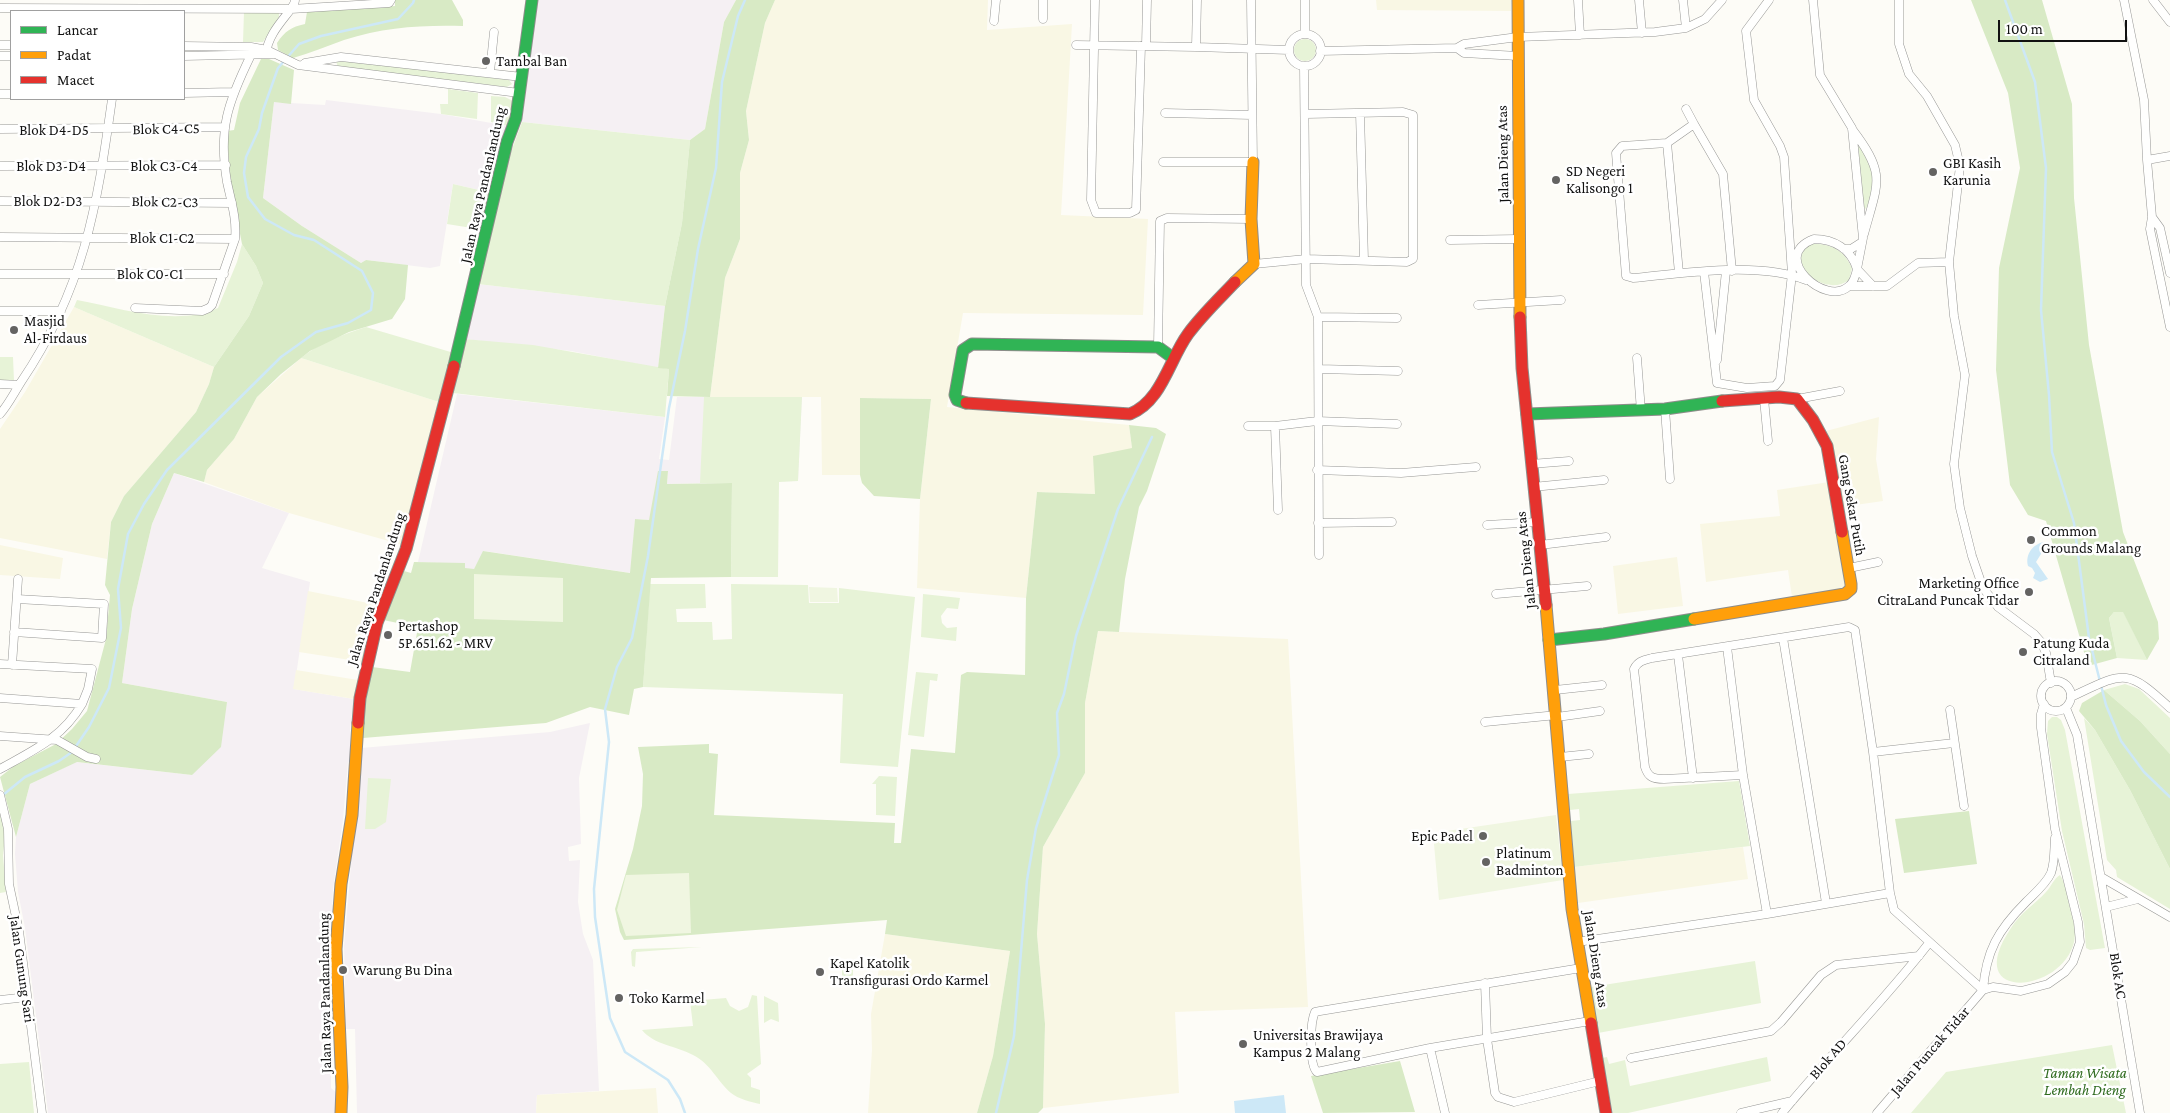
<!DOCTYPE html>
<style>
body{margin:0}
#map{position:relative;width:2170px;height:1113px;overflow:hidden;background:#fdfcf7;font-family:"Crimson Pro",serif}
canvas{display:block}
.legend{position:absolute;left:10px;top:10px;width:175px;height:90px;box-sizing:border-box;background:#fff;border:1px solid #a0a0a0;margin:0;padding:6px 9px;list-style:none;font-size:15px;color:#111}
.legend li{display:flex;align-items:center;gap:10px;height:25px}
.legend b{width:25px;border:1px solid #a0a0a0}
.scale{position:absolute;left:1998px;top:20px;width:129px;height:22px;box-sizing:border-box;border:2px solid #111;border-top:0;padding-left:6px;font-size:15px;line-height:18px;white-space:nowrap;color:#111;-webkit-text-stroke:4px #fff;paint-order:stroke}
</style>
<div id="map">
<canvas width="2170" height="1113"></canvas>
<ul class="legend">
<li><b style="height:6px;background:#30b455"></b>Lancar</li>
<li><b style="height:6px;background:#ff9f0a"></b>Padat</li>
<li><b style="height:6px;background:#e5322d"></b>Macet</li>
</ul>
<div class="scale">100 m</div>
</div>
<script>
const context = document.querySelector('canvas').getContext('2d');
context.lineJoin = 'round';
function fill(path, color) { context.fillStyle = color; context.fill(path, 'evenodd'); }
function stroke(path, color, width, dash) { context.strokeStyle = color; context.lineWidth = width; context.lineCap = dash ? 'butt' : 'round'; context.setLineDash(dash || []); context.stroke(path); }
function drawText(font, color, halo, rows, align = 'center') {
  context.font = font + ' "Crimson Pro",serif'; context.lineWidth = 5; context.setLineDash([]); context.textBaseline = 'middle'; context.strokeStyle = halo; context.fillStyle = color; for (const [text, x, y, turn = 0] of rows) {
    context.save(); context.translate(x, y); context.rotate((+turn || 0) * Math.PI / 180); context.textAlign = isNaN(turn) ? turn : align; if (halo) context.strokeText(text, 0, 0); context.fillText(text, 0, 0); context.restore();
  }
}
fill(new Path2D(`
 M538,0H736L724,22L705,129L690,140L522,122Z
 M326,100L441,114L508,126L492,193L453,184L440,266L430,268L366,260L361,263L302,226L263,198L274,102L325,105Z
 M478,284L665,306L658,368L571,351L464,339Z
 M457,394L665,417L659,459L669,460L677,397H802L798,481L667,484L668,471L649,520L635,519L631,573L484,551L474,569H465V564L418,562Z
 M174,473L289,513L262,568L310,582L294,689L354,699L350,727V761L348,762L343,820L333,889L331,928V1088L338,1094L336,1113H48L25,928L18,892L15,854L16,837L30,784L76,762L192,775L227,702L122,683L132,609L152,524Z
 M590,723L579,778L581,844L568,847L569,861L580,860L578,902L583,934L593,960L599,1091L537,1095L536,1113H357L355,1029H346L344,946L361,748L550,732Z`), '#f5f0f3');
fill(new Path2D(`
 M775,0H988L987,30L1072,24L1061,215L1148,219L1143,315L963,313L947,407L1129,425L1132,448L1096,494L1037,492L1026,598L917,588L920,499L931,399L860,398V475H822L821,397H710L725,278L740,239V173L749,140L746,111L765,23Z
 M1376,0H1512L1511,11L1377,10Z
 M74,307L214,367L209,384L196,412L124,496L111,522L107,559L0,538V429L25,392Z
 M301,358L439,402L403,545L289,513L204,482L207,470L234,439L257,397Z
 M1879,417L1876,459L1883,501L1841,507L1831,448L1826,431Z
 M1829,482L1847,587L1844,590L1792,597L1788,570L1706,582L1700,524L1780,516L1777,490Z
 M0,545L63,558L60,579L0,575Z
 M1677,557L1683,606L1618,614L1613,566Z
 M308,591L378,605L363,662L299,652Z
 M1098,631L1288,639L1308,1007L1175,1012L1179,1093L1043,1108L1045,1024L1037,934L1043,847L1085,773V703Z
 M296,670L358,680L354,699L293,689Z
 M1743,847L1748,879L1578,903L1574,867Z
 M885,934L1010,951L993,1056L977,1113H868L872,1050L871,1014Z
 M656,1088L658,1113H536L537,1095Z`), '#f9f7e4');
fill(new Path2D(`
 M279,11V17L263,42H243L244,12Z
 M1294 50a11 11 0 1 1 22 0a11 11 0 1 1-22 0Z
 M340,60L509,80L512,84L507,87L338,67L336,61Z
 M448,89L478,93L477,119L441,114L440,104H448Z
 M491,96L505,97L513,101L514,105L508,126L491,122Z
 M522,122L690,140L682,223L665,306L478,284L508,160Z
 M1858,144C1876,158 1875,190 1866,209L1863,206Z
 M453,184L492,193L484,230L447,224Z
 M242,244L256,266L263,283L249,316L214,367L74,307L77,300C120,308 176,327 218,308L237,262Z
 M1811,244C1831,243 1844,250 1852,268L1849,280C1824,299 1782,261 1811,244Z
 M366,327L454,353L439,402L301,358C319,343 344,334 366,327Z
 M464,339L533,345L669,369L665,417L453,393Z
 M0,357H13L14,381H0Z
 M704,397H802L798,481L779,482L778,577H731L732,483H700Z
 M650,584H705L706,608L676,609L677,622H712L713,640L732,639L731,584L808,585L809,603H839V588L915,597L898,767L840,763L843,694L643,687Z
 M923,594L960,598L958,609L947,608L941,616L942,623L947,628L957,627L956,641L921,637Z
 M2123,611L2147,660L2117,658L2109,618L2114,612Z
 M916,672L938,674L937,681L930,680L924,737L908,735Z
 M2125,684L2139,689L2170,718V754L2140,721L2104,690Z
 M2052,717H2057L2061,720L2065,730L2105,948L2090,950L2086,948L2084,924L2062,831L2047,734L2048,721Z
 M2084,718L2095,730L2130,790L2170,869V909L2117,877L2116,870L2107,860Z
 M879,776L897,777L895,816L876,815V784H872Z
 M368,778L391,779L386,822L375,829H365Z
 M1739,781L1750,846L1574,867L1571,821L1580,820L1579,809L1570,810L1568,794Z
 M2,815L5,838L3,855L6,892L0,893V817Z
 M2060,875C2066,884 2067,894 2069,904C2072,917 2077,929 2074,942C2062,994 1960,1003 2011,928C2020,913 2034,905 2046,892C2051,887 2054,878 2060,875Z
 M702,947L636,952L635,967L632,966L631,952L633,949Z
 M1755,961L1761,1003L1598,1033L1591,987Z
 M842,962H853V976H842Z
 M752,995L757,996L761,1064L747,1074L751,1078V1087L760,1090V1104C751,1102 738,1099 731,1093C717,1081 711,1064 693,1055C677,1046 654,1045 642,1030L693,1026L690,1001L726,998L730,1006L739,1011L748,1007Z
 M764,996L778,1003L779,1022L771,1019L764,1023Z
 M2112,1045L2126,1113H1911L1946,1072Z
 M1607,1057L1609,1064L1625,1060L1630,1086L1767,1057L1771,1081L1628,1113H1613L1602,1058Z
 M29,1062L34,1113H0V1064Z`), '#e7f3d7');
fill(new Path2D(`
 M395,0H452L463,20V26C421,25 385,27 344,40C327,46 310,53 293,58L278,50L277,43C285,31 291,27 305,24L307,12L395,6Z
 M736,0H775L765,23L746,111L749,140L740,173V239L725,278L710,397L667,396L669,369L658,368L665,306L682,223L690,140L705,129L724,22Z
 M1971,0H2042L2072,104L2074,198L2089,345L2123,532L2158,622L2159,639L2147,660L2123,612H2114L2109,618L2117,658L2088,666L2046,521L2028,515L2010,485L1996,370L1999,268L2020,168L2008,93Z
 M261,59H269L294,70L291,104L274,102L263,198L302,226L361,263L366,260L408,265L405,299L392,319L349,332L310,351L281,374L257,397L234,439L207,470L204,482L174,473L152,524L132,609L122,683L227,702L221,747L192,775L77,762L30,784L16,837L0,777L14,766L56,744L72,729L87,711L106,639L110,595L105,585L111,522L124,496L196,412L209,384L214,367L249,316L263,283L256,266L242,244L230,183L227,131L234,130L240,103Z
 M860,398L931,399L920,499L874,496L862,483L860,475Z
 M1129,425L1156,428L1166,434L1147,491L1139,507L1125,579L1119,632L1098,631L1085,703V773L1043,847L1037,934L1045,1024L1043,1108L1038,1113H977L993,1056L1010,951L885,934L887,920L624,940L620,932L615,909L633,849L642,806L643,774L638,747L709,744V753L718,754L714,815L895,823L894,843H901L911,749L955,753L961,675L967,672L1025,675L1026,598L1037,492L1095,494L1093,456L1132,448Z
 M658,471H668L667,484L732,483L731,577L651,578L643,687L634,689L629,715L590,707L546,723L363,738L365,694L372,667L410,672L418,627L383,620L404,571L411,573L414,562L465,563V568L474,569L483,551L630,573L635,519L649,520Z
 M2104,690L2140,721L2170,754V869L2130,790L2095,730L2079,711L2082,703Z
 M1969,811L1977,864L1904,873L1895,819Z
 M1400,1061L1415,1112L1323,1113L1311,1076Z`), '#d8eac5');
fill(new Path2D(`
 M474,574L563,578V622L474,619Z
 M809,587L837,588L838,602H810Z
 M1556,815L1563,880L1439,900L1433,833Z
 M689,873L691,933L626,936L617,910L626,875Z`), '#f0f6e1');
fill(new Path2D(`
 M2044,542L2046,546L2036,562L2048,579L2040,582L2033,578L2035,573L2032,568L2028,566C2025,554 2033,544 2044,542Z
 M1284,1095L1286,1113H1235L1234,1101Z`), '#cde8f7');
stroke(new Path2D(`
 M2005,0L2035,82L2046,168L2041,310L2049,395L2052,452L2074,523L2089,638L2106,705L2121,741L2144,772L2170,797
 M3,795L25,777L59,761L72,752L89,727L109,688L121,628L118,589L128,534L144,504L167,470L281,357L316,332L348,323L371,310L373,293L362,271L314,240L294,235L265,219L248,197L244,173L246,157L259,129L262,113L278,68L299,44L321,36L398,19L413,3L414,0
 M685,1113L680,1099L668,1080L625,1052L610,1018L595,917L594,889L609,742L605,709L617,667L632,638L648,556L669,408L685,331L698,249L716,168L722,82L738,16L745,0
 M996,1113L1014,1036L1027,880L1036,828L1059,755L1057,713L1064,694L1076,636L1118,509L1152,437`), '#cde8f7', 2.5);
const street = new Path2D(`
 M1095,0L1091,200L1096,213H1130L1136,210L1141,46
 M1197,0L1196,47L1289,50
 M1578,0L1580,35
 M1639,0L1642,33
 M1683,0L1686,28
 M1813,0L1820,75L1852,128L1863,238L1857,269L1873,286
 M1899,0V44L1909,74L1927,96L1955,145L1960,166L1949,262L1954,316L1965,375L1954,464L1960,508L1972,556L1983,588L1998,607L2034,634L2041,642L2046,653L2051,683
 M2124,0L2144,100L2147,160L2170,156
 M2153,0L2170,22
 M0,8L291,9L389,3L391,0
 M1043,19V0
 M994,21L996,0
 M1305,34V0
 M1289 50a16 16 0 1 1 32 0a16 16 0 1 1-32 0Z
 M0,45H11
 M1076,45L1196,47
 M184,46L251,47L267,50L298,65L519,93
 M1146,46L1147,0
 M1457,48L1464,53L1518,56
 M1320,51L1457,48L1464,44L1518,37L1655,32L1686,28L1705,19L1722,0
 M266,54C268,29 295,10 295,0
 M0,56H11
 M184,56L273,54
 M305,63L341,57L522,77
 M1304,66L1306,285L1318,317L1319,555
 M490,72L494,32
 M184,93L233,92
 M0,94H11
 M1686,109L1694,124
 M1165,113L1252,115
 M1360,113L1364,260
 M0,129L225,127
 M1852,129C1887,175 1878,182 1864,234
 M1667,143L1679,273
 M2147,160L2152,217L2150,229L2170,327
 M1163,162H1253L1251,0
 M0,166L226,165
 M0,201L232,203
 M2152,217L2160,228L2170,273
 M0,237L235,239
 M1814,239C1834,239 1851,249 1857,269C1856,274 1854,282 1849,286C1826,308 1768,256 1814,239Z
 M1450,240L1519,239
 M1844,249H1851L1862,242
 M1254,264L1306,259L1407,262L1413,259V115L1403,112L1306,114
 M1732,271L1723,174L1694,124L1667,143L1622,146L1616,153L1626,276L1633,278C1684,273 1760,261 1806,280
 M1704,272L1717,383L1747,388L1775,386L1780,380L1792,274L1784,157L1780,146L1754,100L1746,31L1769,0
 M0,274H224
 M1849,286H1887L1918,263L1949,262
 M1478,305L1561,300
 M135,308L202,311L209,308L212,305L235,239C237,219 231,201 227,182C218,129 228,102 251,55
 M0,311H61
 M1318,317L1397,318
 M1158,347L1160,221L1167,218L1251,219
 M1637,358L1641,411
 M1717,360L1726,271
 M1319,369L1398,371
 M0,384L19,385
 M1764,399L1768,441
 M1797,399L1840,391
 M1665,409L1670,479
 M0,414C8,405 14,393 21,382C84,289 97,207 112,99
 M1248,426H1275L1317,421L1397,424
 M1275,426L1278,510
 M1531,464L1569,461
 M1317,470L1401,473L1476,467
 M1533,487L1604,480
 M1318,523L1392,522
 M1487,525L1537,522
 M1540,545L1606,537
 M1849,568L1878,562
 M1496,594L1587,586
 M14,632L102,638L104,604L17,599
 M1783,638L1826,903
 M1678,655L1693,778
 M0,664L92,669L88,689L82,704L0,698
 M12,665L18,579
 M2041 696a15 15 0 1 1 30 0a15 15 0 1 1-30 0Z
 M1555,690L1602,685
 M2071,697C2124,672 2126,667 2170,708
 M2066,708L2077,735L2140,1113
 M1950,710L1964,806
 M1557,717L1600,711
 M1485,722L1557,715
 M0,736L57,740L87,757L96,759
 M1873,752L1954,743
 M1560,757L1589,754
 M0,769C34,750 62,738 82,704
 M1743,775L1664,779C1653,779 1648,777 1645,767L1634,669C1638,661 1644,660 1652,658L1849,627L1855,630L1873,752L1890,893
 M0,795L8,829L9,884L19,931L42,1113
 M2101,877L2170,917
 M2106,907L2138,899
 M1767,914L1890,893L1894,910L1983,990
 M1577,942L1767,914L1743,775L1727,647
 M1485,983L1487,1039L1495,1093L1498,1097L1514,1102L1600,1081
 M1983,990C1986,951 1998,930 2026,902C2034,894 2046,884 2051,873C2055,862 2054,849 2055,838
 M0,1000L27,997
 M1430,1048L1317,1072C1309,1065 1310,1022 1315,1012L1320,1011L1581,968
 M1631,1058L1771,1031L1781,1022L1821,975L1836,965L1919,956
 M1445,1113L1430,1048L1590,1021
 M1741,1113L1792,1101
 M1782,1113C1830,1055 1883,1002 1929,943
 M1877,1113L1983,990L1993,987L2021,991L2048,984L2065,972L2073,962L2080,942L2078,922L2055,829L2041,728V714L2044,704`);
const fast = new Path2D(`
 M454,366L507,142L516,118L532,0
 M966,403L957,400L955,395L963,350L972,344L1158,347L1173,358
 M1527,414L1665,409L1722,401
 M1549,640L1604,634L1694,619`);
const slow = new Path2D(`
 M1518,0L1520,317
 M1235,282L1254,264L1251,219L1253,162
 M1546,605L1572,909L1591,1023
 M1694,619L1845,594L1851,589V584L1842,532
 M341,1113L342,1087L336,949L341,884L352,815L358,723`);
const jam = new Path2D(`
 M1520,317L1522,368L1546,605
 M1722,401L1779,397L1797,399L1813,420L1827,446L1842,532
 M966,403L1130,414C1162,401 1169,360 1188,334C1202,315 1219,299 1235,282
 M358,723L360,698L377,623L406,549L454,366
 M1591,1023L1606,1113`);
stroke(street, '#979795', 9);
stroke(fast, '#8e8d8b', 13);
stroke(slow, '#8e8d8b', 13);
stroke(jam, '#8e8d8b', 13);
stroke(street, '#fffffe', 8);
stroke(fast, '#30b455', 11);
stroke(slow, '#ff9f0a', 11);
stroke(jam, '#e5322d', 11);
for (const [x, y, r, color] of [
 [486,61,5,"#646362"],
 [1933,172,5,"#646362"],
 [1556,180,5,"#646362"],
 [14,330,5,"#646362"],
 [2031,540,5,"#646362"],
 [2029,592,5,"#646362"],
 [388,635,5,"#646362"],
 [2023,652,5,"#646362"],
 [1483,836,5,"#646362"],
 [1486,862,5,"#646362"],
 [343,970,5,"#646362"],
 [820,972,5,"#646362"],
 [619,998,5,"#646362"],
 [1243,1044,5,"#646362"]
]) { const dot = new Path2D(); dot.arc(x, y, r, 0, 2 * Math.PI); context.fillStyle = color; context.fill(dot); stroke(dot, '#fff', 2); }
drawText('15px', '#111', '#fff', [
 ["Tambal Ban",496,61],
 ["GBI Kasih",1943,163],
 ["Karunia",1943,180],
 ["SD Negeri",1566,171],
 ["Kalisongo 1",1566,188],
 ["Masjid",24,321],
 ["Al-Firdaus",24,338],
 ["Common",2041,531],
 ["Grounds Malang",2041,548],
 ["Marketing Office",2019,583,"right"],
 ["CitraLand Puncak Tidar",2019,600,"right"],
 ["Pertashop",398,626],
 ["5P.651.62 - MRV",398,643],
 ["Patung Kuda",2033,643],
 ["Citraland",2033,660],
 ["Epic Padel",1473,836,"right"],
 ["Platinum",1496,853],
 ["Badminton",1496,870],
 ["Kapel Katolik",830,963],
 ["Transfigurasi Ordo Karmel",830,980],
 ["Warung Bu Dina",353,970],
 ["Toko Karmel",629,998],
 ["Universitas Brawijaya",1253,1035],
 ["Kampus 2 Malang",1253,1052]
], 'left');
drawText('15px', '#111', '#fff', [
 ["Blok C4-C5",166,129,-1],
 ["Blok D4-D5",54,130],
 ["Jalan Dieng Atas",1503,154,-91],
 ["Blok D3-D4",51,166],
 ["Blok C3-C4",164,166],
 ["Jalan Raya Pandanlandung",483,185,-77],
 ["Blok D2-D3",48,201],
 ["Blok C2-C3",165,202,1],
 ["Blok C1-C2",162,238],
 ["Blok C0-C1",150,274],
 ["Gang Sekar Putih",1852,505,80],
 ["Jalan Dieng Atas",1526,560,-96],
 ["Jalan Raya Pandanlandung",376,589,-72],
 ["Jalan Dieng Atas",1596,959,81],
 ["Jalan Gunung Sari",22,969,82],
 ["Blok AC",2118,976,81],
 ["Jalan Raya Pandanlandung",325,993,-91],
 ["Jalan Puncak Tidar",1930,1051,-49],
 ["Blok AD",1828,1059,-49]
]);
drawText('italic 15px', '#2f6b1f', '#fff', [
 ["Taman Wisata",2085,1073],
 ["Lembah Dieng",2085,1090]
]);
</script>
